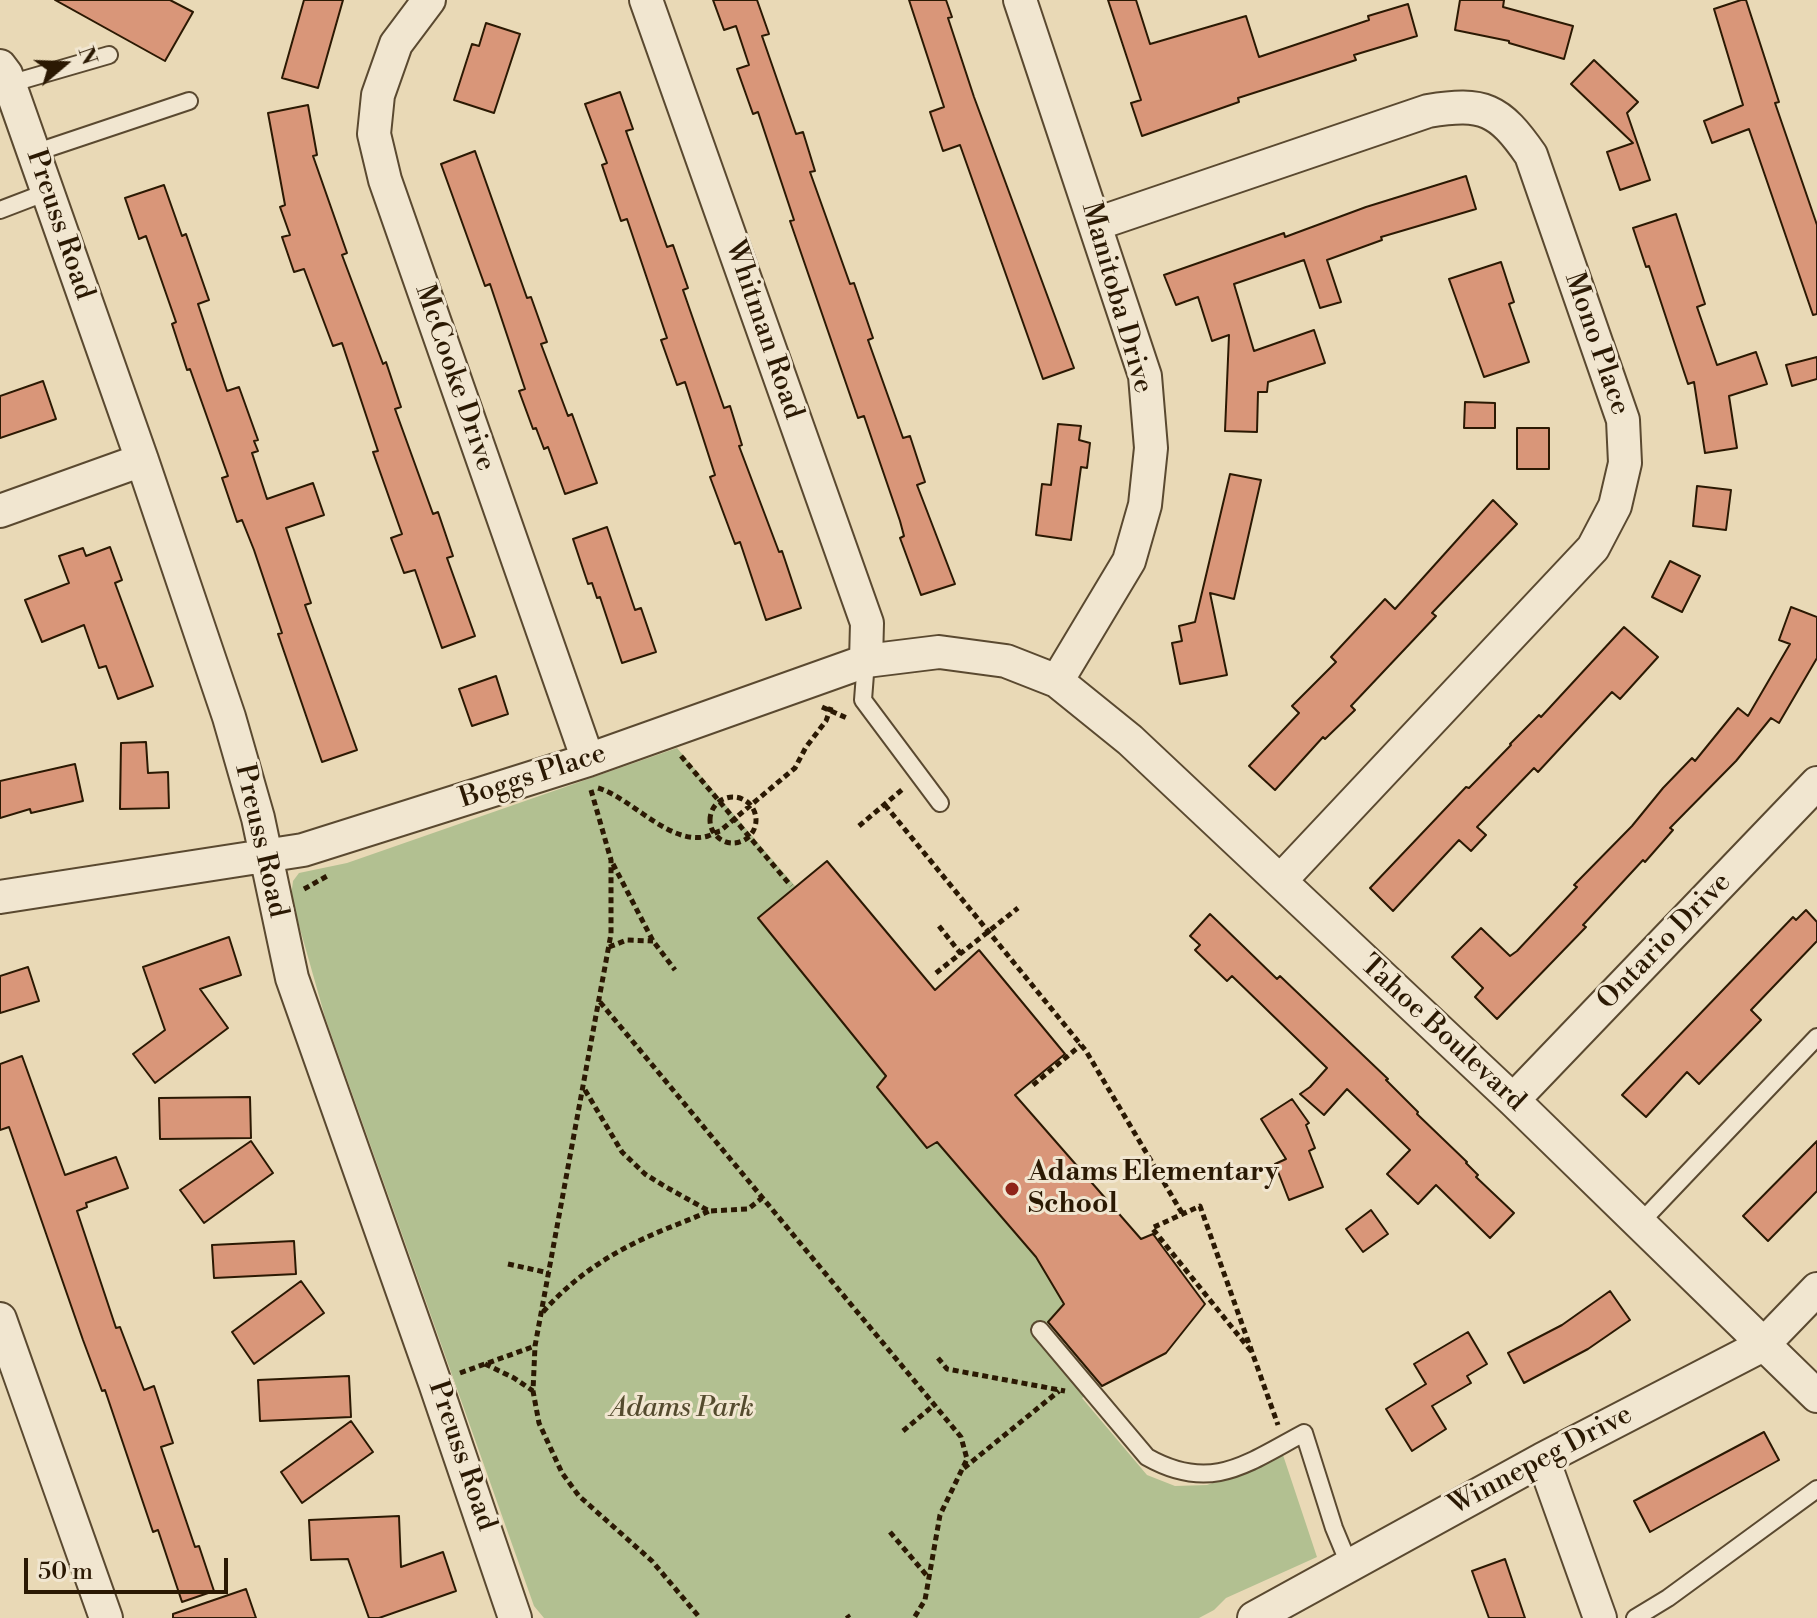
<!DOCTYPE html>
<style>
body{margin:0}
#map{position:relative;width:1817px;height:1618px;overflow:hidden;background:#e9d9b6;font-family:"Libre Bodoni",serif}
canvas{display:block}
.north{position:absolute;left:24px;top:24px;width:80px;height:80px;-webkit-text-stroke:6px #f1e6d0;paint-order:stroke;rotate:71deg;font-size:22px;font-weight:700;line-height:32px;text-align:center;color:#2b1903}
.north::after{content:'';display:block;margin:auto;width:28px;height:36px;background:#2b1903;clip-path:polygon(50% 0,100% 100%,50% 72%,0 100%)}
.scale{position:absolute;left:24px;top:1558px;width:204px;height:36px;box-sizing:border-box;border:4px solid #2b1903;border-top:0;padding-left:10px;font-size:24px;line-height:28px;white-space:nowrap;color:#2b1903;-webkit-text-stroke:6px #f1e6d0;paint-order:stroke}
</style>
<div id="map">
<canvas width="1817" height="1618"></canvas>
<div class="north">N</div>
<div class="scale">50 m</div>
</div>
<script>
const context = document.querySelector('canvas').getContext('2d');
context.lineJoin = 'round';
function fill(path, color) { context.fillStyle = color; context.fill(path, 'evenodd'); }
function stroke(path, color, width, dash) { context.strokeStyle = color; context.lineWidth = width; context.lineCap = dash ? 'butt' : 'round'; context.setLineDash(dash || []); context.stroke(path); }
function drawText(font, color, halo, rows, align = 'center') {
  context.font = font + ' "Libre Bodoni",serif'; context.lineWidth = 6; context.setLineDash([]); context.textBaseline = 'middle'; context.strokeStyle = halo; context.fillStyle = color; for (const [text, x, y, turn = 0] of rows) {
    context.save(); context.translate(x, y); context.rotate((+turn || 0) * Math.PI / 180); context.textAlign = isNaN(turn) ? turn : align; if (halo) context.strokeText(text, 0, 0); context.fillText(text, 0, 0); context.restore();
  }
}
fill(new Path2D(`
 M677,748L795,886L758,918L886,1076L877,1087L927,1148L937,1142L1036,1257L1064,1304L1047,1324L1100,1387L1082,1398L1147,1475L1175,1486L1207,1485L1233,1476L1282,1452L1317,1557L1226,1598L1214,1610L1199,1618H544L534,1606L325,1017L291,897L293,881L299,873L347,863Z`), '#b2c091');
const building = new Path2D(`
 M55,0H170L193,12L165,61Z
 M304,0H343L318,88L282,78Z
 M713,0H757L769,34L762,36L796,134L803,132L815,171L810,172L850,284L854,283L873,338L868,340L903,438L910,436L925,482L917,485L955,584L921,595L900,538L904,536L900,521L864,416L858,418L790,221L794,220L758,112L753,114L737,69L749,65L736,26L724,30Z
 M909,0H946L952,17L948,18L974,97L1074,368L1043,379L960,145L943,151L930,112L944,107Z
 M1108,0H1136L1150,44L1246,16L1259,57L1369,20L1368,16L1408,4L1417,36L1354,55L1356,60L1238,98L1239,102L1142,136L1131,103L1141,100Z
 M1460,0H1504L1503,7L1573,26L1564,59L1509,43V41L1455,30Z
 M1741,0H1746L1779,102L1775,103L1817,225V314L1813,315L1749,129L1712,143L1704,121L1743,105L1714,9Z
 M486,23L520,34L494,113L454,100L472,44L479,46Z
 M1594,60L1638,102L1627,113L1650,180L1620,190L1607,152L1633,143L1571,84Z
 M620,92L633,129L626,131L667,247L673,245L688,288L683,290L724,408L730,406L742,445L739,446L779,552L782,551L801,608L766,620L740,542L735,544L710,477L715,475L685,382L677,385L661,340L667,338L627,219L621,221L602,165L607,163L585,104Z
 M308,105L317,155L313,156L347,253L342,255L383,364L386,362L401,407L395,409L433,514L438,512L453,556L447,558L475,636L442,648L415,570L404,573L391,538L402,534L373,452L378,451L342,343L333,346L304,269L294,272L282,237L290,235L280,207L285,205L268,113Z
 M475,151L527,298L531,297L547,342L541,344L568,416L572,414L597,483L565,494L548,447L544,449L536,428L533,429L519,391L525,389L490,284L485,286L441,164Z
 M1466,176L1476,209L1381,237L1382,240L1327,260L1341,302L1320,308L1304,260L1234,284L1254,351L1314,330L1325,363L1268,382L1267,392H1258L1257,432L1225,431L1229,335L1212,341L1198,297L1176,305L1164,275L1284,233L1285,237L1366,207Z
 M164,185L182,236L186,234L209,300L198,304L227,391L239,387L258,440L254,441L258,451L252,453L267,499L313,483L324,515L286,528L311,603L305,605L357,750L322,762L278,634L282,633L254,550L242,520L237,522L222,478L228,476L190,369L187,370L172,324L176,322L146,236L139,239L125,198Z
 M1676,214L1705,304L1697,307L1717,365L1756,352L1767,384L1729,396L1737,448L1705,453L1694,382L1688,384L1649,266L1646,267L1633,228Z
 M1501,262L1514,302L1509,304L1529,362L1484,377L1449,279Z
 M1817,357V379L1792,386L1786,365Z
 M43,381L56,419L0,438V396Z
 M1465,402L1495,403V428H1464Z
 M1058,424L1081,426L1079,440L1090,443L1087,468L1081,467L1071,540L1036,535L1042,484L1051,485Z
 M1517,428H1549V469H1517Z
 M1230,474L1261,480L1234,599L1210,593L1227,675L1180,684L1172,643L1182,641L1179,626L1195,622Z
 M1697,486L1731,490L1726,530L1693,526Z
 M1493,500L1517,524L1432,613L1436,616L1351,706L1355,710L1325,739L1323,737L1275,790L1249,766L1299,713L1292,706L1336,662L1331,657L1385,599L1395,609Z
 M607,527L635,610L641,608L656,652L622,663L600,597L597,598L592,583L588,584L573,539Z
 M110,547L122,580L115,583L153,686L118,699L106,666L99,668L84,625L42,642L25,600L69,583L59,556L83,548L86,556Z
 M1670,561L1700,576L1682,612L1652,597Z
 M1791,607L1817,617V658L1779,723L1771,718L1736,761L1670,828L1673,830L1645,862L1643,860L1583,925L1586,927L1497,1019L1475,997L1483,988L1452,957L1481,928L1510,956L1517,951L1577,887L1574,885L1632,826L1663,788L1692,758L1695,761L1738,708L1748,716L1790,644L1779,640Z
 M1624,627L1658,657L1620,699L1612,692L1538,772L1534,768L1477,827L1486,835L1471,851L1459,840L1393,911L1370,888L1466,787L1469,788L1511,745L1510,744L1539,715L1541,717Z
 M496,676L508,714L472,726L459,689Z
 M146,742L148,773L168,772L169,808L120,809L121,743Z
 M75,764L83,801L31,813L30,809L0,818V781Z
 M827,861L935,990L979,950L1065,1054L1015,1095L1141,1239L1153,1234L1205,1304L1166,1353L1102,1386L1048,1322L1064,1304L1036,1257L937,1142L927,1148L877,1087L886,1076L758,918Z
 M1806,910L1817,922V941L1751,1010L1761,1020L1699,1084L1687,1072L1646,1117L1622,1095L1793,917L1796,920Z
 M1210,914L1277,979L1280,976L1388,1079L1386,1080L1418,1112L1417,1114L1467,1162L1466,1163L1478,1175L1476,1177L1514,1213L1490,1238L1436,1185L1418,1204L1387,1174L1410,1150L1347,1089L1324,1115L1300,1094L1310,1087L1327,1068L1232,976L1227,981L1195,950L1200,945L1190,936Z
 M229,937L241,975L200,989L228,1028L155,1083L133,1054L165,1030L143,967Z
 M28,967L39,1001L0,1013V976Z
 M22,1056L65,1175L116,1157L128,1188L86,1203L87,1207L77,1211L116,1328L120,1327L144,1390L154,1386L173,1443L161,1447L195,1547L199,1546L214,1591L182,1602L158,1530L153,1532L105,1390L102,1391L83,1340L9,1127L0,1130V1064Z
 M250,1097L251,1138L160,1139L159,1098Z
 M1292,1099L1309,1123L1306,1125L1315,1148L1309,1151L1323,1187L1289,1200L1275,1164L1286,1159L1261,1119Z
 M251,1141L273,1173L204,1223L180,1190Z
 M1817,1141V1191L1768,1241L1743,1216Z
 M1371,1210L1388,1234L1363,1252L1346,1229Z
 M294,1241L296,1274L214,1278L212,1245Z
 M301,1281L324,1313L254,1364L232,1332Z
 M1610,1291L1630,1320L1588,1349L1524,1383L1508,1353L1562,1325Z
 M1468,1332L1487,1364L1467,1376L1471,1383L1432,1406L1446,1429L1412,1451L1386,1409L1426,1384L1414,1364Z
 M349,1376L351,1417L260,1421L258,1380Z
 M351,1421L373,1452L302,1503L281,1472Z
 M1764,1432L1779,1460L1650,1532L1634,1501Z
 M399,1516L401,1567L443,1552L456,1591L379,1618H369L348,1559L311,1560L309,1520Z
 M1505,1559L1525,1618H1489L1472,1571Z
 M246,1589L256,1618H173V1614Z`);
fill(building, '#d99679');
stroke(building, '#2b1903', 2);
const service = new Path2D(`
 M9,84L109,55
 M34,153L189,101
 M0,210L47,192
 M866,661L863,700L940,803
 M1640,1223L1817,1037
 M1040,1330L1147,1457C1211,1493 1246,1464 1304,1433L1334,1528L1349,1564
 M1635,1618L1668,1598L1817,1489`);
const minor = new Path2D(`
 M429,0L396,44L378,95L374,134L385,180L588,760
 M646,0L867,623L866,661
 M1020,0L1145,376L1151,448L1145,505L1129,561L1057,681
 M0,66L6,74L142,460L229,717L258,818L292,978L435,1383L515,1618
 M1096,224L1428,111C1484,102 1499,109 1531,155L1623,420L1625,463L1615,506L1593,548L1280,881
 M0,511L142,460
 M0,897L303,850L588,760L866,661L939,652L1006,661L1057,681L1130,740L1513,1100L1817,1396
 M1513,1100L1817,783
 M0,1319L106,1618
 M1543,1459L1600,1618
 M1254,1618L1543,1459L1763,1345L1817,1289`);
stroke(service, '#5a4930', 20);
stroke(minor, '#5a4930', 36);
stroke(new Path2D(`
 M822,707L849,719
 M681,756L791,886
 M598,788C632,798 671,847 708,836C712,835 716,832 720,831L795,768L806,747L826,721L831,707
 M591,790L611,860V934L535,1346L533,1391L539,1423L562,1473L579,1496L652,1561L700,1618
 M710 820a23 23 0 1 1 46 0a23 23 0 1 1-46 0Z
 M885,805L1086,1051L1182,1213
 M859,826L904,788
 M613,864L653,941L675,970
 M304,889L329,875
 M939,926L961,954
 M609,947L627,940L653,941
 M936,973L1018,908
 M600,1002L961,1437L967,1459L940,1515L925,1600L914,1618
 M1033,1085L1081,1045
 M585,1090L622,1152L645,1174L666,1187L709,1211L748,1209L762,1198
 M508,1264L549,1273
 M543,1312C571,1280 606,1256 645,1238C666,1228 688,1221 709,1211
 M1251,1351L1152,1228L1200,1206L1278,1425
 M938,1358L947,1369L1065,1391
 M485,1364L514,1378L533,1391
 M460,1373L535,1346
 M903,1431L934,1405
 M964,1468L1059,1391
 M890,1532L928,1577
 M847,1615L849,1618`), '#2b1903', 5, [6, 4]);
stroke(service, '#f1e6d0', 16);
stroke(minor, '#f1e6d0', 32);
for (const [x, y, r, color] of [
 [1012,1189,8,"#8f2418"]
]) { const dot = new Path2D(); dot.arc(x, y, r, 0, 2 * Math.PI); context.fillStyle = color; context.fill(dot); stroke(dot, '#f1e6d0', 3); }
drawText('28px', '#2b1903', '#f1e6d0', [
 ["Preuss Road",59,225,71],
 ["Manitoba Drive",1116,298,74],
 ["Whitman Road",763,330,71],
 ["Mono Place",1596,344,71],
 ["McCooke Drive",454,378,71],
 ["Boggs Place",533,777,-18],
 ["Preuss Road",260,841,77],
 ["Ontario Drive",1665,942,-46],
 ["Tahoe Boulevard",1442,1034,43],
 ["Preuss Road",461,1456,71],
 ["Winnepeg Drive",1541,1461,-28]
]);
drawText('bold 28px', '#2b1903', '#f1e6d0', [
 ["Adams Elementary",1028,1173],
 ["School",1028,1205]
], 'left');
drawText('italic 28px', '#544b2e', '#f1e6d0', [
 ["Adams Park",682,1409]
]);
</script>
